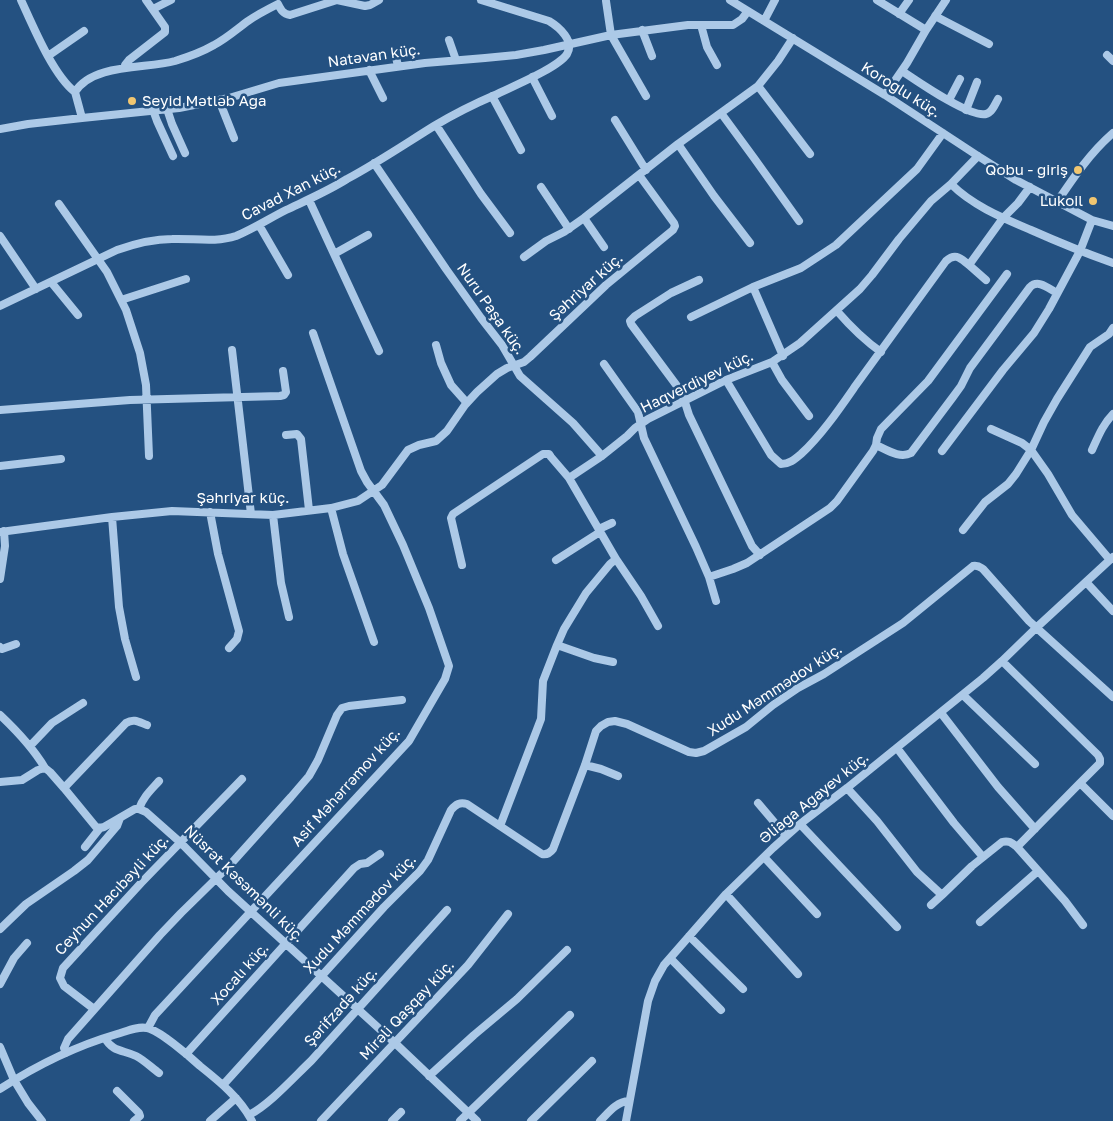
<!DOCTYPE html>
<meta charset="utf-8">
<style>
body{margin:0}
canvas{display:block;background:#245181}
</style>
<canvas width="1113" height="1121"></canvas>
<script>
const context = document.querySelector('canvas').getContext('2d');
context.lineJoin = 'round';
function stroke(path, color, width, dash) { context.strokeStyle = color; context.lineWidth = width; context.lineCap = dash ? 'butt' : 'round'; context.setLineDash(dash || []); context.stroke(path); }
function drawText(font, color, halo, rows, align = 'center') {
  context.font = font + ' "Golos Text",sans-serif'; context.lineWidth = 5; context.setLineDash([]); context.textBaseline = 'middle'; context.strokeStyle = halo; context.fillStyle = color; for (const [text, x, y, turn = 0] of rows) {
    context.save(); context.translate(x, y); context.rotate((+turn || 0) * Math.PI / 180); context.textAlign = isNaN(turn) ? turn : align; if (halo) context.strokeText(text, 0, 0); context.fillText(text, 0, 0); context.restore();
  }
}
stroke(new Path2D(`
 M21,0C33,26 53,75 75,92
 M730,0L885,95L978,156L1016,180L1092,220L1113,226
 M877,0L926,30
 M606,1L611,35L646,96
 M153,9L171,0
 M899,14L909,0
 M935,16L989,44
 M764,21L775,0
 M701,25L707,47L717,65
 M642,30L652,56
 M449,40L456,60
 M395,53L398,66
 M1107,55L1113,61
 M48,56L84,31
 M125,67V65L129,60L165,32V27L146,0
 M369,70L383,98
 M902,71C917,81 970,118 986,114C992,113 995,104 998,99
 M532,77L552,116
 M758,86L810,154
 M885,95L907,63L926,30L946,0
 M492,96L521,150
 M219,100L234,138
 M949,100L960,79
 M167,109L172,124L185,153
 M153,110L157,121L173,156
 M966,110L977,82
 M721,113L754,158L799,221
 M82,118L75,92C93,63 146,69 175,61C188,57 202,52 214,45C226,39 237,29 248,21C258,14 268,9 278,4C281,10 283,14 290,15L337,0L365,6L370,5L379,0
 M615,120L646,170
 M436,125L481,194L510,233
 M0,129L28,124L82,118L179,108L229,98L279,83L425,63L485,58L516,55L544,50L611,35L688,25H733L742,19L748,11
 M678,144L714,196L750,243
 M374,163L446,269L481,318L502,345L520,376L573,423L602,456
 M951,184C973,206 1003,218 1031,230C1058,242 1085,253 1113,263
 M541,187L569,229
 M309,200L379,351
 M1057,202C1074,177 1090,153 1113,133
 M59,204L107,272L126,310L140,353L146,385L149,456
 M584,218L604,247
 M259,225L288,275
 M0,236L36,289
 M334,254L368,235
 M524,257L546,241L564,232L584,218L678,144L758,86L778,61L793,38
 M969,265L986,280
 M699,280L671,293L635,316L630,321L631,324L680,390L683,396L689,415L752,546L760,555
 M51,282L78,315
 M753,287L783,356
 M121,300L186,279
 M0,306L117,250C134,244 153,239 172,239C193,238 215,243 236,236C253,229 270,218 286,210C307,200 328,191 347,179C377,163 405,144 434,126C454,114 474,104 495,95C511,87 558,68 567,54C575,41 559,27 549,21L481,0
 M837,311C850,326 864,340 881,352
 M691,317L753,287L801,268L836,245L917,169L943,133
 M436,345L441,363L451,385L467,403
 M232,350L251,514
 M772,362L782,380L809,416
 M604,364L638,412L644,438L696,547L709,577L716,601
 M726,380L771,455L781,464C789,464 794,460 801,454C821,436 840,408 856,385C886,344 916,302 946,261C956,252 961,259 969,265L1003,218L1018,203L1030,187
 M0,410L130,400L280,396L284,395L286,392L283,371
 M991,429L1022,443L1031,450L1048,474L1072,515L1110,560
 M286,435L297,434L301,439L309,510
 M876,445L877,438L881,429L928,381L1007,274
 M1092,450C1098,437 1103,424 1113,414
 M942,451L1003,370L1034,333L1049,309L1080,251L1092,220
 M0,466L61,459
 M331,508L343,554L374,642
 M210,512L218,554L239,631L237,639L229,648
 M273,515L281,583L289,617
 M112,517L119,607L125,639L136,677
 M599,529L612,523
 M963,530L985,502L1008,484L1016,474L1031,450L1044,422L1057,399L1090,347L1109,334L1113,328
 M0,532L112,517L172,511L273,515L331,508L358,501L382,485L408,450L419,445L436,441L447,431L465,405L477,392L497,374L507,368L524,362L530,357L606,285L673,230L675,226L674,223L639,175
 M616,559L641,596L658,626
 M556,560L600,532
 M462,565L451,518L453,514L543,454H549L551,457L569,478
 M709,577L733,569L747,563L830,508L837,501L873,451L876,445C887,450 900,459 911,453L953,397L961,386L970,368L1030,287C1038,279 1048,288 1057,293
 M0,579L5,546L4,531
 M1086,582L1113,611
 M557,645L594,658L613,662
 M0,647L2,649L16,644
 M1002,661L1098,755L1100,759V763L1080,783L1113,816
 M963,695L1035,764
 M941,713L998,787L1035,829
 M0,715C17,731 33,748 45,768
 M30,746L52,723L83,703
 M897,748L954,823L983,857
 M585,765L601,769L618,776
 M0,782L22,780L38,770L45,768L50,772L64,788L96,827L100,828L104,827L135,809H139L146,812L181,843L228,891L395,1043L477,1121
 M64,788L126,723C134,718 139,722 147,725
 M847,788L877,821L917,872L942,895L972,866L1002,842C1009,840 1012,843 1017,847L1065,901L1083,925
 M758,803L786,836
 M139,809C143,797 151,790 159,781
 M800,824L897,927
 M500,826L541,719L543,681L557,645L564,629L586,593L610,564L616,559L569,478L602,456L627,436L635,428L648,419L726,380L772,362L800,343L860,289L872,275L899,239L931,201L951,184L978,156
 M85,847L100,828
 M1017,847L1080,783
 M764,857L817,914
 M726,894L798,974
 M931,905L942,895
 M980,922L1038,871
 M0,929L26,904L74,871L88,860L117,826L120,818
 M689,936L743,989
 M670,958L721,1010
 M0,984L14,958L27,943
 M94,1009L64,986L60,978L63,968L141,883L242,779
 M148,1028L155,1015L409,741L445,679L449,666L429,608L403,545L384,505L367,482L361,471L313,333
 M105,1038C112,1052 124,1050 136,1056C144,1060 152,1068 159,1073
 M0,1047L14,1080L28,1103L42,1121
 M66,1053L64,1048L68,1039L160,935L181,913L229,866L291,797L309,776L318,760L337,715L342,708L349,706L402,700
 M186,1054L354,868L360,864L367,863L380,854
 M429,1076L474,1035L517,999L567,950
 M223,1085L384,907L420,871L428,860L451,810C456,804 460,802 467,804L542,854C547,855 550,853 553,849L585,765L596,731L601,726L608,722L615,721L627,724L689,752L696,753L704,751L746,727L773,705L798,688L824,674L903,623L973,566C978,565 980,567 983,569L1029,621L1113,697
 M0,1089C37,1065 76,1046 117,1034C127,1031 138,1026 147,1028C159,1030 190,1057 200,1066C220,1082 240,1098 252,1121
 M117,1091L139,1113L140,1116L134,1121
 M249,1115C270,1104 293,1078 311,1061L447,910
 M210,1121L236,1098
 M321,1121L468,965L508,914
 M392,1121L401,1112
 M460,1121L570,1015
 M531,1121L592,1061
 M600,1121C609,1112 616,1102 629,1101
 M626,1121L648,1001L655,981L664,965L726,894L773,848L800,824L847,788L983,678L1002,661L1036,628L1113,557`), '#acc9e7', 8);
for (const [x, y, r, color] of [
 [132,101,5,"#f1c670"],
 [1078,170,5,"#f1c670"],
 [1093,201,5,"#f1c670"]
]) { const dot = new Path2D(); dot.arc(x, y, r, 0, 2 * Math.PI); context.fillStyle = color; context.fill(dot); stroke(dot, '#245181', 2); }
drawText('15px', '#fff', '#245181', [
 ["Natəvan küç.",374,56,-8],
 ["Koroğlu küç.",901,90,32],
 ["Cavad Xan küç.",291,192,-27],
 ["Şəhriyar küç.",586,287,-42],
 ["Nuru Paşa küç.",491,309,55],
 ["Haqverdiyev küç.",697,382,-26],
 ["Şəhriyar küç.",243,498],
 ["Xudu Məmmədov küç.",775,690,-33],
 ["Asif Məhərrəmov küç.",346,787,-48],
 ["Əliağa Ağayev küç.",814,798,-39],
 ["Nüsrət Kəsəmənli küç.",244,884,44],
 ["Ceyhun Hacıbəyli küç.",112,895,-47],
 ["Xudu Məmmədov küç.",360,914,-47],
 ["Xocalı küç.",240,974,-48],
 ["Şərifzadə küç.",341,1007,-48],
 ["Mirəli Qaşqay küç.",407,1010,-47]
]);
drawText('15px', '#fff', '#245181', [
 ["Seyid Mətləb Ağa",142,101,"left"],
 ["Qobu - giriş",1068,170],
 ["Lukoil",1083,201]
], 'right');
</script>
